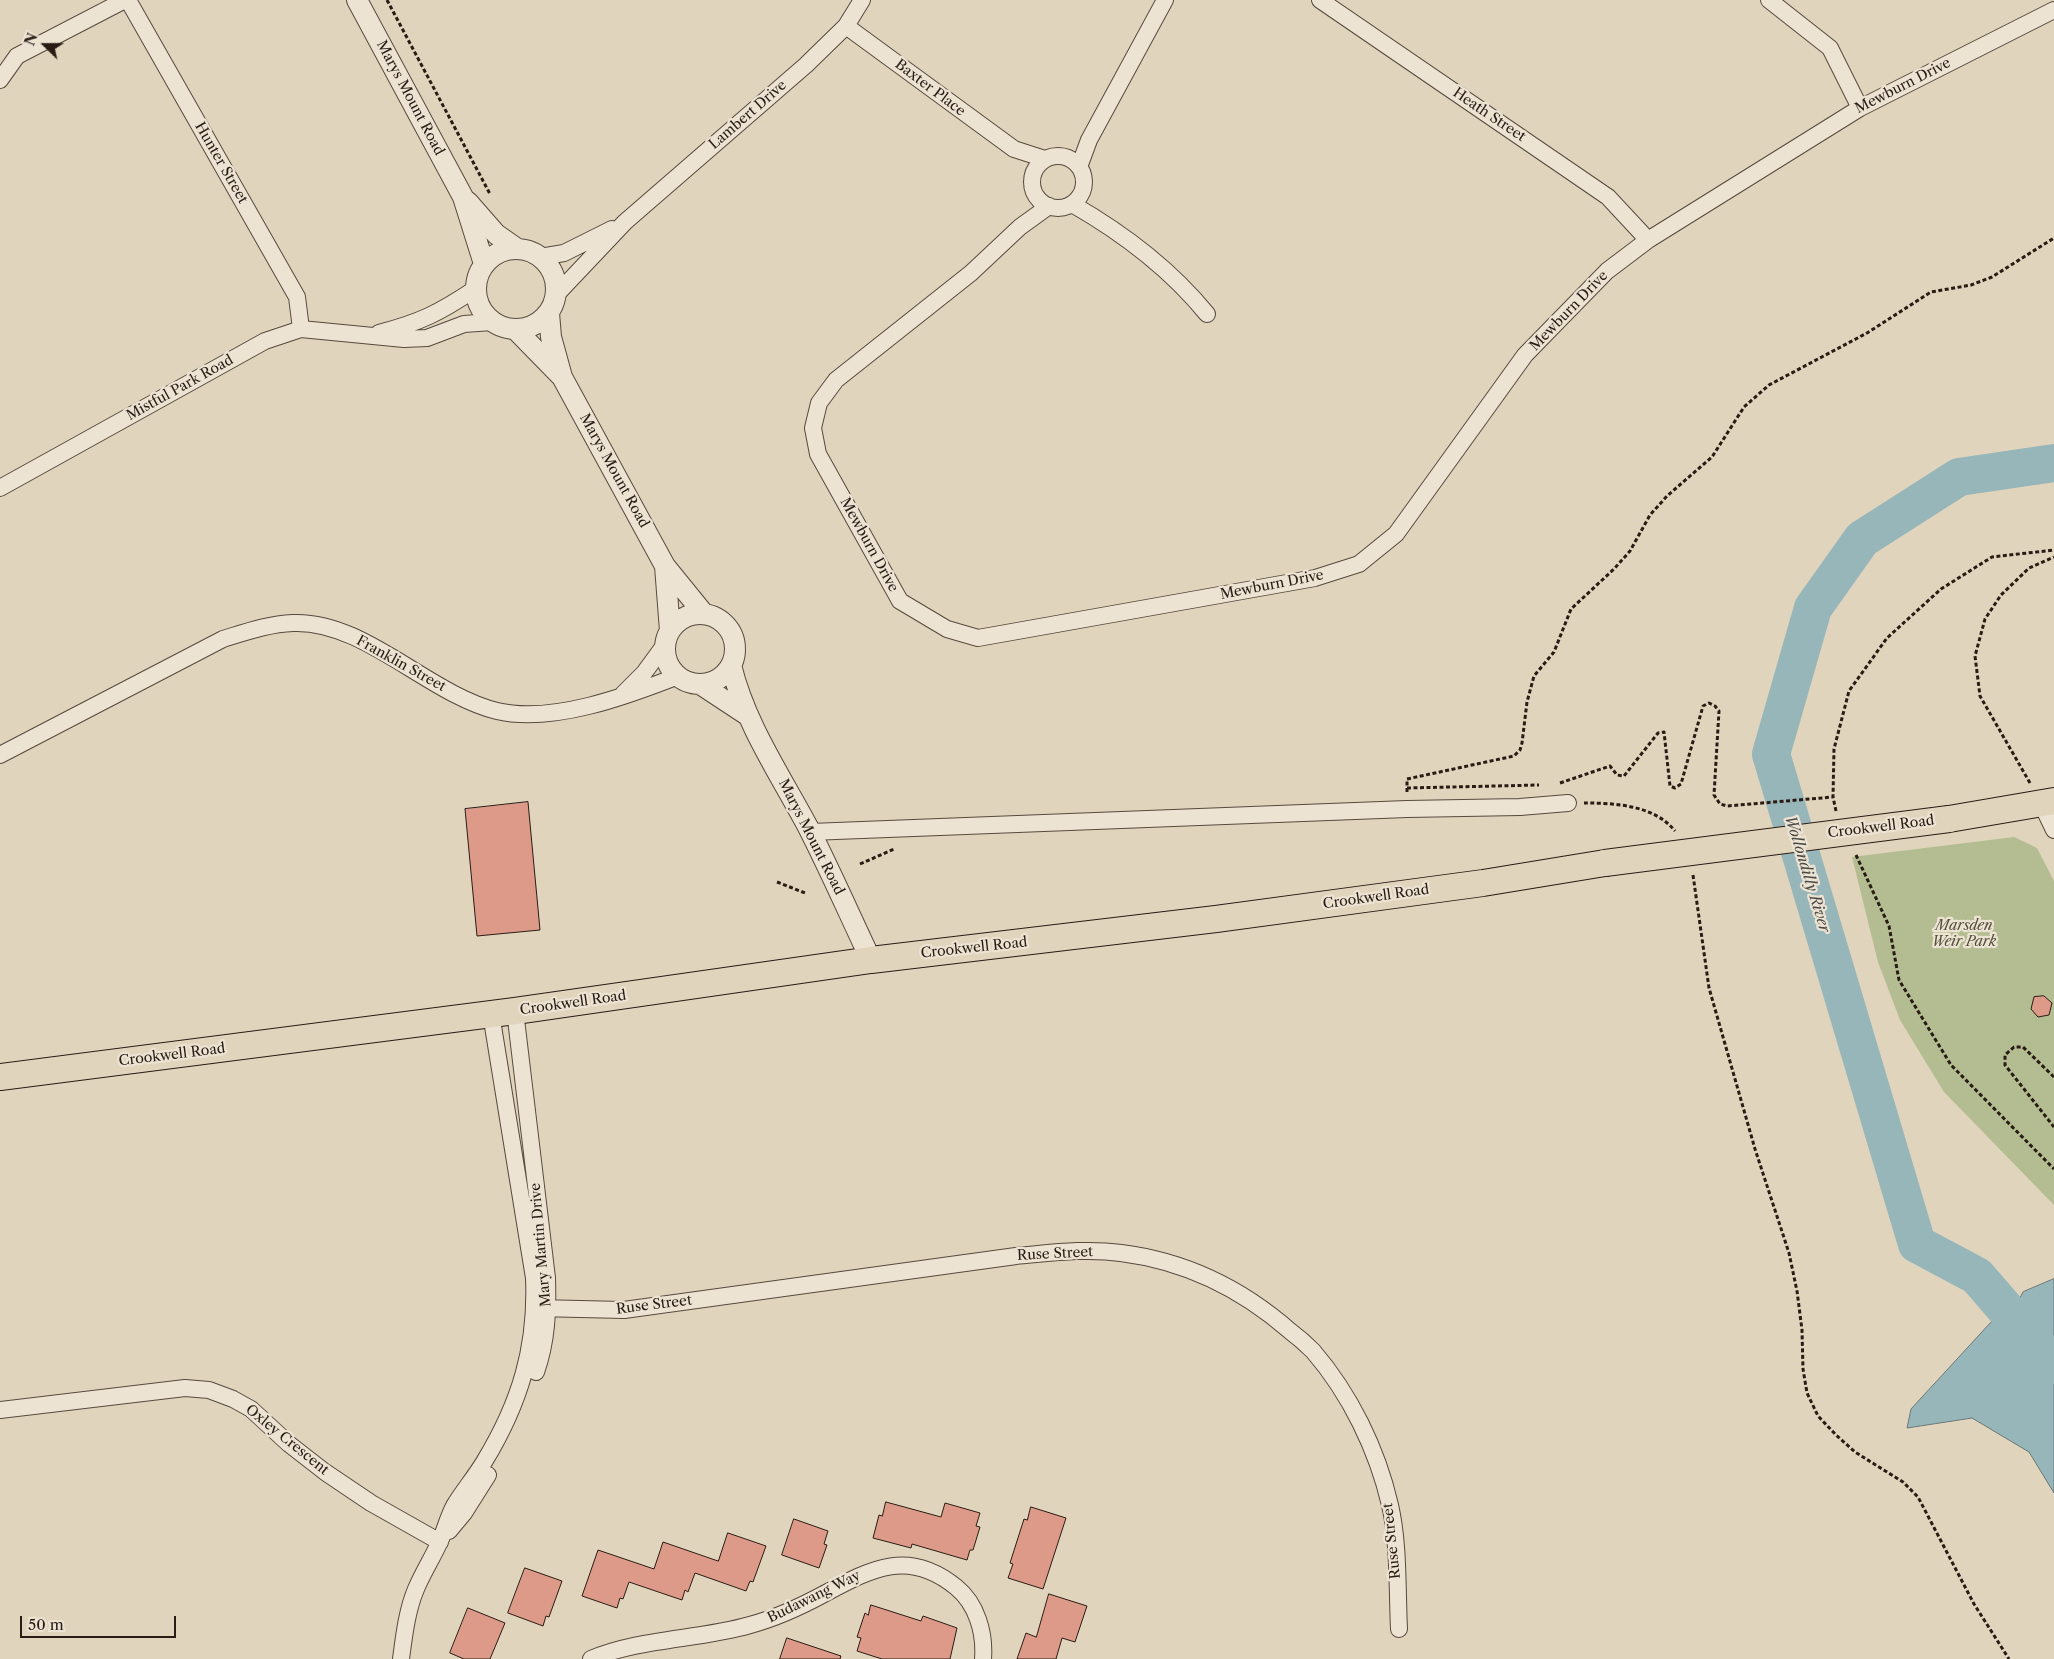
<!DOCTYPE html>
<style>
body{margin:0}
#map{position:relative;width:2054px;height:1659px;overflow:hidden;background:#e1d4bc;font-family:"Libre Caslon Text",serif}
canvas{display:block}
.north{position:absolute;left:20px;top:20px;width:50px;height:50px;-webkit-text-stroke:4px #ece3d3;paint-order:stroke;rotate:292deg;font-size:14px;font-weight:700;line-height:20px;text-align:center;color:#291c14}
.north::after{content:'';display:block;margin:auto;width:18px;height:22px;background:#291c14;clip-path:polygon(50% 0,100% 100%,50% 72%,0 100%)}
.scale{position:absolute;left:20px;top:1616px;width:156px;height:22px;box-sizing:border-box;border:2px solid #291c14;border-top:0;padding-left:6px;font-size:15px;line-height:18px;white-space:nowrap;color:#291c14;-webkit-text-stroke:4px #ece3d3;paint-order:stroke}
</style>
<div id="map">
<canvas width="2054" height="1659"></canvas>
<div class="north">N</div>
<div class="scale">50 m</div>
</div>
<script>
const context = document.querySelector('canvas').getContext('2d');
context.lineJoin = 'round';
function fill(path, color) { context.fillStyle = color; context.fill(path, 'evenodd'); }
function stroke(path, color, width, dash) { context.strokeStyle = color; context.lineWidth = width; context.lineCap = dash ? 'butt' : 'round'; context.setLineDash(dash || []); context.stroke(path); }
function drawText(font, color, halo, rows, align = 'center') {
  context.font = font + ' "Libre Caslon Text",serif'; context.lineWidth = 4.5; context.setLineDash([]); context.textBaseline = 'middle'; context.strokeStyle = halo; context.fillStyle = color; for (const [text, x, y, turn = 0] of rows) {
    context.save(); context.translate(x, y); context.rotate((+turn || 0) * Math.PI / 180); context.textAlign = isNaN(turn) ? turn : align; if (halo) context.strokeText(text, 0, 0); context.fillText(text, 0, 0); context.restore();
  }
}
fill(new Path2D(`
 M2014,837L2037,848L2054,881V1205L1944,1092L1900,1020L1878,962L1852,857Z`), '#b3bd91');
const water = new Path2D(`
 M2054,1279V1493L2029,1452L1972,1418L1907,1428L1911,1409L1992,1321L2011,1315L2023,1292Z`);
fill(water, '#97b6ba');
stroke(water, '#6b7878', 1);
stroke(new Path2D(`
 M2054,463L1959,477L1862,539L1813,608L1771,754L1917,1244L1977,1276L2054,1365`), '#97b6ba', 38);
const building = new Path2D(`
 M528,802L540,930L477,936L465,809Z
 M2044,996L2052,1003L2049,1015L2038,1017L2031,1009L2034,997Z
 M886,1502L941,1517L945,1503L980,1513L976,1526L980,1527L973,1550H970L967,1560L912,1544L911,1548L873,1538L879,1515L882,1516Z
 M1031,1507L1066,1518L1043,1589L1008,1578L1013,1564L1010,1563L1024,1519L1027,1520Z
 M794,1519L828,1531L824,1544L827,1545L819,1568L782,1555Z
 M728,1533L766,1546L753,1582L750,1581L746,1591L695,1573L688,1592L685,1590L682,1600L629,1582L623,1599L620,1598L617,1608L582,1596L598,1550L654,1569L663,1542L718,1561Z
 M525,1568L562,1581L549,1617L546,1616L543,1626L508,1613Z
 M1049,1594L1087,1606L1075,1642L1062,1638L1056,1659H1017L1026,1633L1036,1637Z
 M871,1605L921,1621L923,1616L957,1628L950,1659H882L857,1651L861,1638L857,1637L865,1613L868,1615Z
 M468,1608L505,1623L490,1659H464L450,1653Z
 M787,1638L841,1656L840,1659H780Z`);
fill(building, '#de9a89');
stroke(building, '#291c14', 1);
const minor = new Path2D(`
 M128,0L297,297L301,329
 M1320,0L1608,197L1648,240
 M1769,0L1830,48L1860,108
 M846,26L1014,149L1045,159
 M0,80L17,56L125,0
 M1032 182a26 26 0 1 1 52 0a26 26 0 1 1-52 0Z
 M1079,167L1089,140L1165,0
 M1072,204C1121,232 1171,270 1207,314
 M1049,206L1020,227L971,273L836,380L819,403L813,428L818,454L900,601L947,629L978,638L1315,578L1359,564L1396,534L1525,355L1607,271L1648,240L1860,108L2054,10
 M540,257L564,253L612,229
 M555,296L625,222L806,65L846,26L862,0
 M379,333C421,322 439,313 475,289
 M0,488L265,341L301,329L404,339L427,338L464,324L492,322
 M623,694L644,673L666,643
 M0,755L223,639C246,632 268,624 293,623C364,620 428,694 497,711C552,724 627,696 678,676
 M2041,803L2054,830
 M810,832L1407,809L1520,807L1568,803
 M515,1011L547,1278C548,1310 547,1341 536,1372
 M536,1308L624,1310L1016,1256C1051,1253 1086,1248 1121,1253C1185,1261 1242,1289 1290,1331C1298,1337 1306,1344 1313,1351C1350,1394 1377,1449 1390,1505C1399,1544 1397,1588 1399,1629
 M0,1410L185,1388L209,1390L233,1399L251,1409L289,1444L325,1472L371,1503L440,1542
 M449,1531L464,1513L488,1475
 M401,1659C404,1636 407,1610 416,1589C423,1572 433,1557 440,1541C445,1530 448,1517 454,1506C463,1491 475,1477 484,1462C520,1403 537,1347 534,1278L491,1014
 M591,1659C641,1638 698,1640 750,1625C776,1618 800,1607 824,1594C871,1569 908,1548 956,1587C977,1604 985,1633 983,1659`);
const tertiary = new Path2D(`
 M357,0L463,197L484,264
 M468,202L496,234L516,248
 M476 289a40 40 0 1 1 80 0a40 40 0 1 1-80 0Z
 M549,313L551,337L562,377L665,566L704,614
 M516,330L560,375
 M665,566L670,631
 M665 649a35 35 0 1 1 70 0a35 35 0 1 1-70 0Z
 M731,665C745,724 781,776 809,829C831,872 850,916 871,960
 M700,684L747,715`);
const primary = new Path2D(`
 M1949,819L2054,801
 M0,1077L515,1011L871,960L1216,919L1483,883L1605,863`);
stroke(minor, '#574a3e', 18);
stroke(tertiary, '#574a3e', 22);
stroke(primary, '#291c14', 28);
stroke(new Path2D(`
 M387,0L490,194
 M1560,783L1610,766L1617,775L1624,776L1658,733L1664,732L1670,786L1675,788L1681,784L1703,706L1709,703L1715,706L1719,711L1714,795L1720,804L1727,806L1833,797
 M2030,783L1980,696L1975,656L1985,619L2001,595L2029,568L2054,557
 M1407,788L1539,785
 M1407,792V779L1514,756L1520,750L1522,743L1527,702L1534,676L1554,652L1571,609L1614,569L1630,551L1650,515L1667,496L1712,457L1744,407L1769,385L1867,333L1931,292L1971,285L1992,277L2054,238
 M1584,803C1615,803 1654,805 1675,831
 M1836,811L1833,797L1834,749L1849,691L1887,638L1941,589L1992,557L2054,550
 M1856,855L1889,926L1899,980L1951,1065L2054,1169
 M860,864L894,849
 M1693,875L1709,988L1755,1149L1789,1253L1797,1291L1802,1330L1803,1369L1807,1393L1818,1416L1836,1435L1855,1452L1903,1482L1918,1497L1974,1604L2009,1659
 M777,882L805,893
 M2054,1077L2023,1047H2014L2005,1055V1065L2054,1127`), '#291c14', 3, [4, 2.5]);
stroke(minor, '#ece3d3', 16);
stroke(tertiary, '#ece3d3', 20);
stroke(primary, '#e1d4bc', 26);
const primaryBridge = new Path2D(`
 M1605,863L1949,819`);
stroke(primaryBridge, '#291c14', 28, []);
stroke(primaryBridge, '#e1d4bc', 26);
drawText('14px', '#291c14', '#ece3d3', [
 ["Mewburn Drive",1903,86,-27],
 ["Baxter Place",930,88,37],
 ["Marys Mount Road",410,98,62],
 ["Lambert Drive",748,115,-41],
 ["Heath Street",1489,115,34],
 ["Hunter Street",221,163,60],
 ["Mewburn Drive",1569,311,-46],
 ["Mistful Park Road",180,388,-29],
 ["Marys Mount Road",614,471,61],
 ["Mewburn Drive",869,545,61],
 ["Mewburn Drive",1272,585,-11],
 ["Franklin Street",401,664,29],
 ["Crookwell Road",1881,827,-7],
 ["Marys Mount Road",811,837,63],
 ["Crookwell Road",1376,897,-8],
 ["Crookwell Road",974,948,-6],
 ["Crookwell Road",573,1003,-8],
 ["Crookwell Road",172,1055,-7],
 ["Mary Martin Drive",541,1245,-95],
 ["Ruse Street",1055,1254,-3],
 ["Ruse Street",654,1305,-7],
 ["Oxley Crescent",287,1440,39],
 ["Ruse Street",1392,1541,-96],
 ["Budawang Way",814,1597,-26]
]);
drawText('italic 14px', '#524c3a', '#ece3d3', [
 ["Marsden",1964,926],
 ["Weir Park",1964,942]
]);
drawText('italic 15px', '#4a4a46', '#ece3d3', [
 ["Wollondilly River",1807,874,73]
]);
</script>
